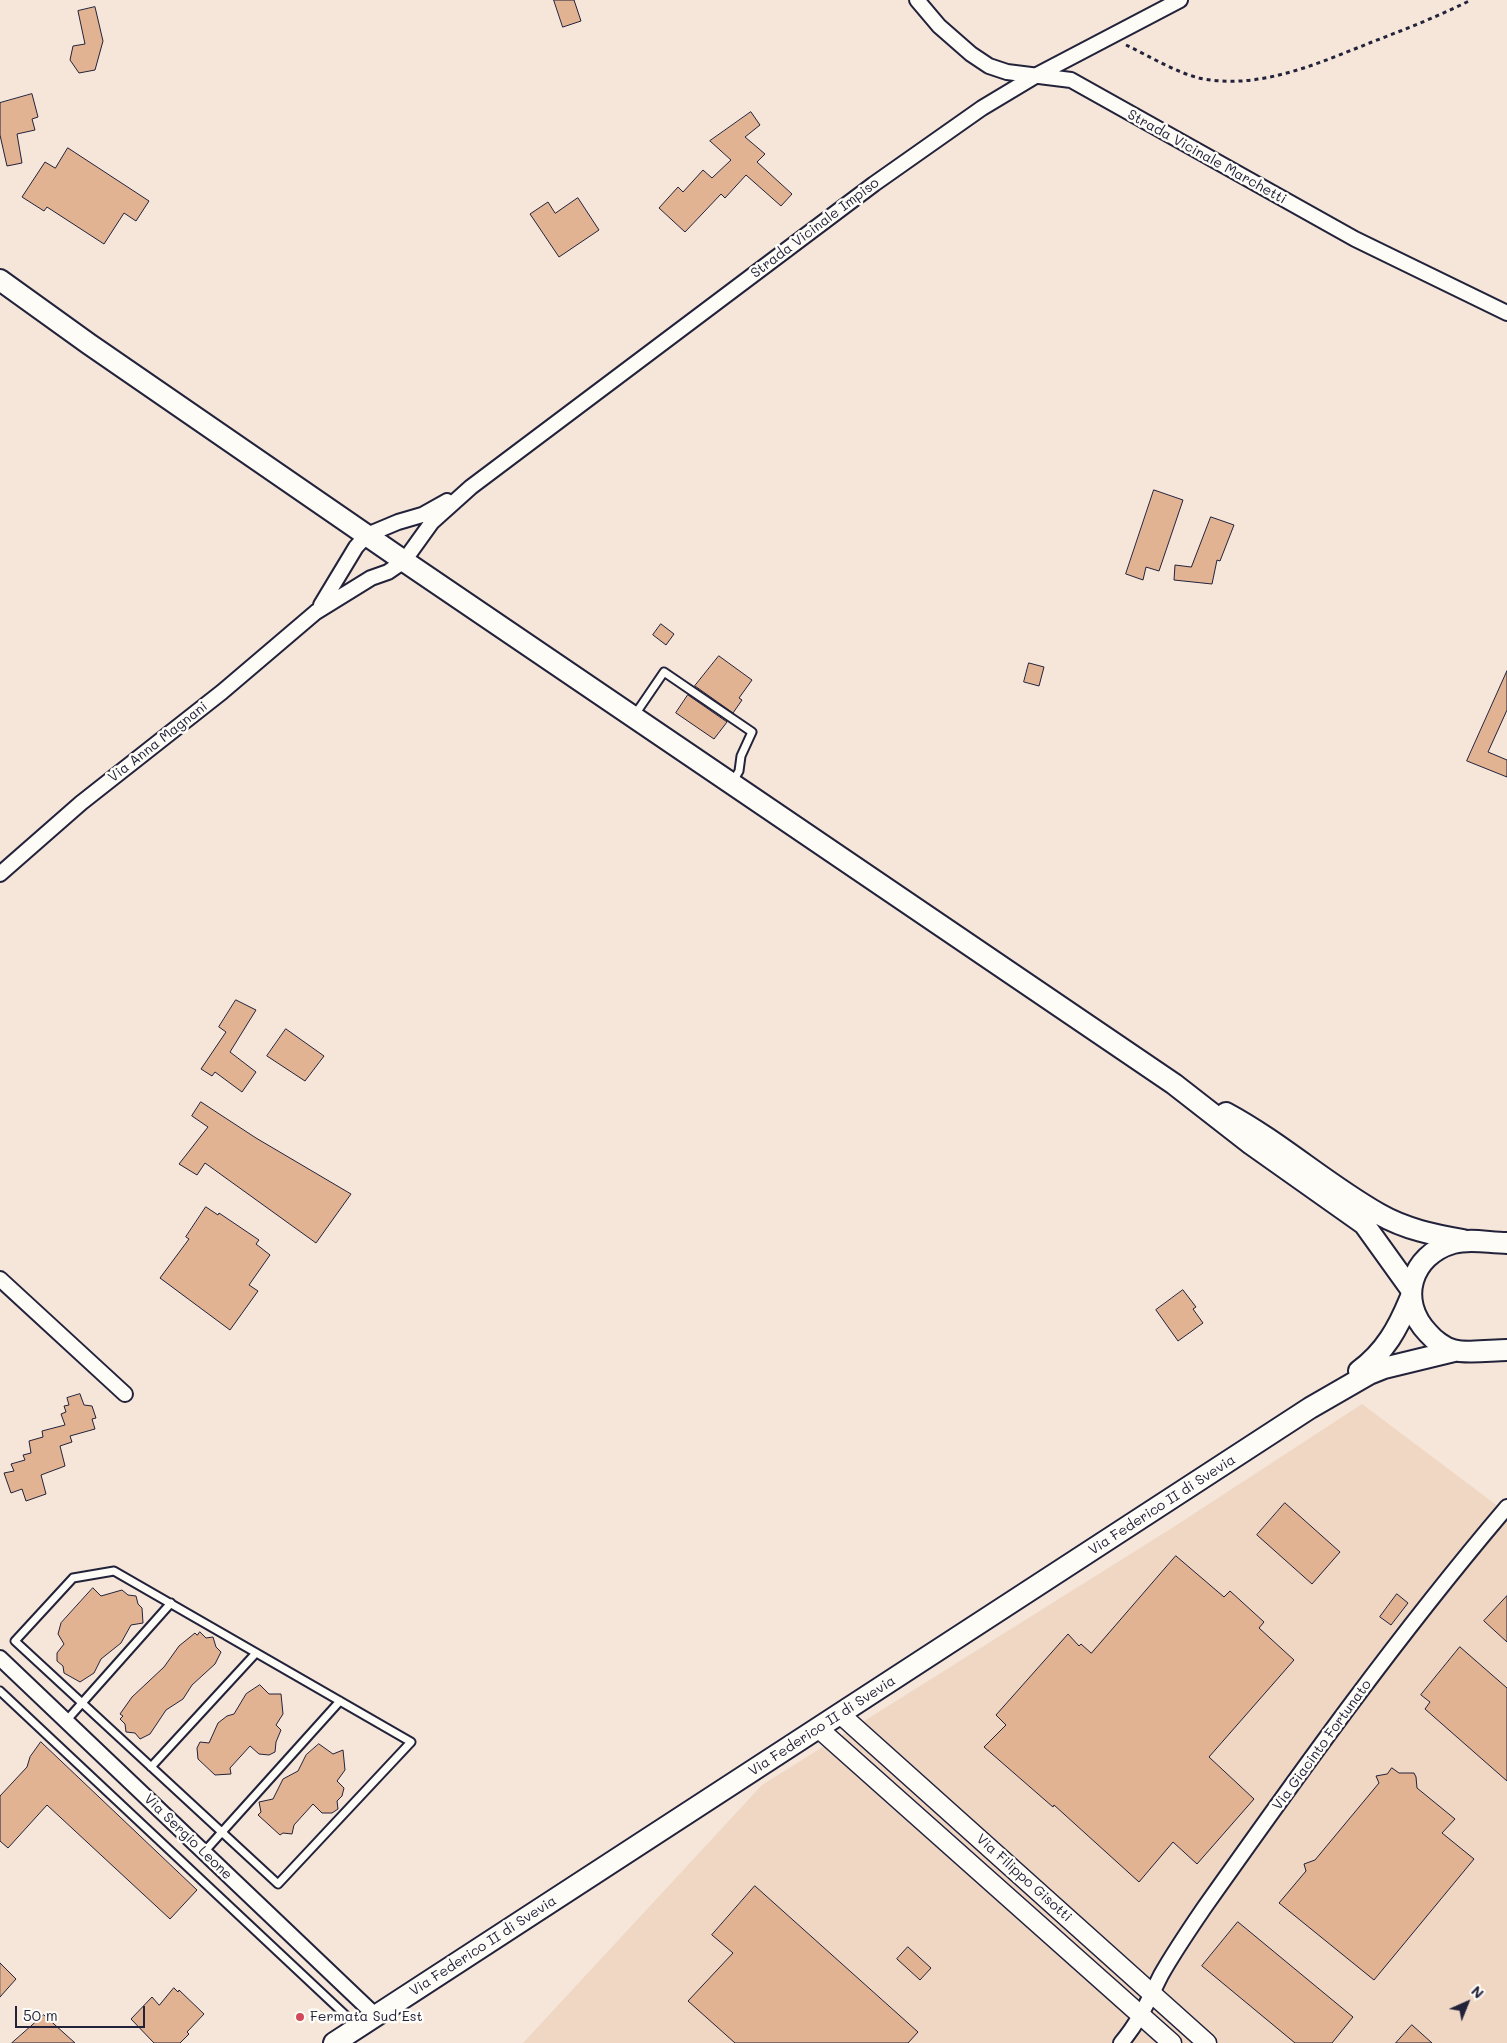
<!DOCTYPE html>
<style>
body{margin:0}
#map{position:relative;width:1507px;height:2043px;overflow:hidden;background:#f5e6d9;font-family:Mali,sans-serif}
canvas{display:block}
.north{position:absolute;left:1442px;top:1978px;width:50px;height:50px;-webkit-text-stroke:4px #fdfcf7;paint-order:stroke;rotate:44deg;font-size:14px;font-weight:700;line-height:20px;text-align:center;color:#22223b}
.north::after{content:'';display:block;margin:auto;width:18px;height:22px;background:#22223b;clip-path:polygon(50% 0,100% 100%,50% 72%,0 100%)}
.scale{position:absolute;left:15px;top:2006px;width:130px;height:22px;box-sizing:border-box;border:2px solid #22223b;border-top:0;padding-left:6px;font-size:15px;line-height:18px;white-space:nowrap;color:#22223b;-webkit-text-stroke:4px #fdfcf7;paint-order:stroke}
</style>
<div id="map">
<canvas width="1507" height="2043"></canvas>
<div class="north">N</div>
<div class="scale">50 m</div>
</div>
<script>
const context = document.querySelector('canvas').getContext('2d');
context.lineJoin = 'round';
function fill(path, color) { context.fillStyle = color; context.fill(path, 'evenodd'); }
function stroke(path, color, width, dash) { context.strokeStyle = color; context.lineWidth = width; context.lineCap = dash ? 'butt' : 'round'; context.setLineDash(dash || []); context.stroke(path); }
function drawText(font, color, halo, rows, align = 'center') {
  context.font = font + ' Mali,sans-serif'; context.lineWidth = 5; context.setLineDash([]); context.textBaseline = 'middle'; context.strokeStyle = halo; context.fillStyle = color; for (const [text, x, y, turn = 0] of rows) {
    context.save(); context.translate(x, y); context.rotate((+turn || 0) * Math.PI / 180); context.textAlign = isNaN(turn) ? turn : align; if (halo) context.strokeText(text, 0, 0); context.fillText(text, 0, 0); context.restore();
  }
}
fill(new Path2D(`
 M1362,1404L1507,1513V2043H523L762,1785L1172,1528Z`), '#efd7c4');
const building = new Path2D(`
 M554,0H574L581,21L563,27Z
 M95,7L103,41L95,70L79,73L70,60L73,46L85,44L78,11Z
 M32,94L38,117L32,119L35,130L17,134L22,163L7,166L0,135V103Z
 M751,112L760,125L745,137L765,154L757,162L792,194L781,206L746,175L725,198L721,194L685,232L659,208L678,187L683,192L703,170L712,178L731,160L710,141Z
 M68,148L149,201L136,221L124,213L104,244L47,207L44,211L22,197L45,162L55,168Z
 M578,198L599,230L559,257L530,214L548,202L555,213Z
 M1154,490L1183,500L1159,571L1146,567L1143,580L1126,574Z
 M1211,517L1234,525L1220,561L1217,560L1212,584L1174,580L1175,565L1191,567Z
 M661,624L674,634L666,645L653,635Z
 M719,656L752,680L739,698L742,700L733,713L695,686Z
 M1029,663L1044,667L1039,686L1024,682Z
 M1507,671V710L1488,752L1507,760V777L1467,761Z
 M688,695L727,722L714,739L676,713Z
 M236,1000L256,1010L230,1052L256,1072L242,1092L215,1072L212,1076L201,1069L226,1032L219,1027Z
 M286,1029L324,1056L305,1081L267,1056Z
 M201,1102L256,1138L351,1194L316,1243L205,1163L197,1175L179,1164L208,1127L192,1116Z
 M206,1207L218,1215L219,1213L259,1240L256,1244L270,1255L249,1285L258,1291L230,1330L160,1278L189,1239L186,1237Z
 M1183,1290L1196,1307L1193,1309L1203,1323L1178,1341L1156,1310Z
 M80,1394L84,1405L92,1406L96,1418L92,1419L95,1429L70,1436L72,1442L60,1446L65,1466L41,1475L46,1494L26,1501L22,1489L11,1493L4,1473L14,1471L11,1464L25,1460L23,1455L31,1453L29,1441L43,1437L42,1431L65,1425L61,1414L66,1412L64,1406L69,1405L67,1398Z
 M1285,1503L1340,1552L1312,1584L1257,1535Z
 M1176,1556L1224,1597L1230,1591L1264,1622L1259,1628L1294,1660L1209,1757L1254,1799L1197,1864L1173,1842L1139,1882L1054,1805L1053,1807L984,1747L1006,1725L996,1715L1068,1634L1079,1646L1081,1644L1091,1653Z
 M93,1588L101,1596L122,1590L128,1595L136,1596L138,1604L142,1608L143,1623L131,1625L121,1643L101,1659L94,1673L80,1682L64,1673L63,1666L57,1661V1653L64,1644L58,1634L61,1623Z
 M1397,1594L1408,1603L1391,1625L1380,1617Z
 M1507,1596V1642L1484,1621Z
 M200,1632L206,1638L213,1637L216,1647L221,1652L215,1664L192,1685L183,1699L166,1710L150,1734L140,1739L135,1733L126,1732L125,1724L120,1719L123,1716L120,1714L132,1697L164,1667L179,1646L195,1633L197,1635Z
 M1460,1647L1507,1688V1781L1425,1709L1430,1702L1421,1695Z
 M260,1685L269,1694H281L283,1714L276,1725L281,1730L276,1742L275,1752L269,1755L259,1754L250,1746L230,1768L231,1774L215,1775L198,1759L197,1748L200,1742L209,1743L218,1723L227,1716L234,1714L246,1694Z
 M41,1742L197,1890L170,1919L47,1805L8,1848L0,1841V1796L27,1767L30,1757Z
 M319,1744L333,1754L343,1750L345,1770L337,1781L344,1788L342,1796L337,1801L338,1809L332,1813H322L313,1804L294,1825L292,1834L283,1833L280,1835L258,1815L261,1812L259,1802L273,1799L283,1779L298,1771L306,1755Z
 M1392,1768L1399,1773H1414L1416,1777L1417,1788L1455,1819L1442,1833L1474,1859L1374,1980L1279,1903L1306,1871L1304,1864L1315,1860L1379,1783L1376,1776L1387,1774Z
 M755,1886L918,2032L908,2043H735L688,2001L733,1953L712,1935Z
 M1238,1922L1353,2017L1332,2043H1295L1202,1966Z
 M908,1947L931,1968L920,1980L897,1959Z
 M0,1963L16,1979L0,1997Z
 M174,1988L178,1992L179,1990L204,2014L187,2032L189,2034L180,2043H154L131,2019L152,1997L159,2005Z
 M44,2015L75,2043H12Z
 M1412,2025L1432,2043H1396Z`);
fill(building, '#e1b392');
stroke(building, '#22223b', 1);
const service = new Path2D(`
 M634,716L664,672L752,732L741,756L739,771L732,783
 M114,1571L411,1742L278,1884L15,1641L73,1578Z
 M0,1691L356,2025
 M66,1721L171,1603
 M151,1767L256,1653
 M204,1852L340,1701`);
const minor = new Path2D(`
 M917,0L939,26L971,54L989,66L1007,72L1071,80L1355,239L1507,313
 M321,605L356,547L367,535L398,522L422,515L447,501
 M0,874L81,803L222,692L316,612L371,578L388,572L404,561L432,522L471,487L874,184L982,108L1037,75L1180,0
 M0,1279L125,1394
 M0,1658L376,2016
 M1121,2043C1139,2022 1149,1999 1161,1975C1174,1952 1189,1930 1204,1908C1301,1771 1398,1635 1507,1507`);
const tertiary = new Path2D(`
 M840,1714L1207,2043
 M818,1728L1172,2043`);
const secondary = new Path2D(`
 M0,280L89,344L404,561L1174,1084L1251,1144L1364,1224L1410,1288
 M1226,1113C1280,1142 1326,1184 1379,1214C1405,1229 1434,1235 1463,1240
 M1507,1243C1489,1243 1471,1238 1453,1243C1411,1255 1397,1301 1428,1333C1434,1340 1444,1348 1453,1350C1467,1354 1492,1350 1507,1350
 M1359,1371C1385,1352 1398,1328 1410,1299
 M334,2043L1310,1408L1369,1374L1384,1368L1454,1351`);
stroke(service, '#22223b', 11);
stroke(minor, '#22223b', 18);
stroke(tertiary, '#22223b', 21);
stroke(secondary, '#22223b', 24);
stroke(new Path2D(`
 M1126,45C1149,56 1175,72 1199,78C1258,91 1319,63 1372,42C1406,29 1439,16 1471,0`), '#22223b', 3, [4, 4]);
stroke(service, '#fdfcf7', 7);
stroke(minor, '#fdfcf7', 14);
stroke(tertiary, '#fdfcf7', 18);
stroke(secondary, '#fdfcf7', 20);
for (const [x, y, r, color] of [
 [300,2017,5,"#d1495b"]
]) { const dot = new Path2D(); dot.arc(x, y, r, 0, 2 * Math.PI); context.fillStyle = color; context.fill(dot); stroke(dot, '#fdfcf7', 2); }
drawText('14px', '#22223b', '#fdfcf7', [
 ["Strada Vicinale Marchetti",1207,157,29],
 ["Strada Vicinale Impiso",815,228,-37],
 ["Via Anna Magnani",158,742,-38],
 ["Via Federico II di Svevia",1162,1505,-33],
 ["Via Federico II di Svevia",822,1726,-33],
 ["Via Giacinto Fortunato",1322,1745,-54],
 ["Via Sergio Leone",188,1837,44],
 ["Via Filippo Gisotti",1024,1878,42],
 ["Via Federico II di Svevia",483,1946,-33]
]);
drawText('14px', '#22223b', '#fdfcf7', [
 ["Fermata Sud Est",310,2017]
], 'left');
</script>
